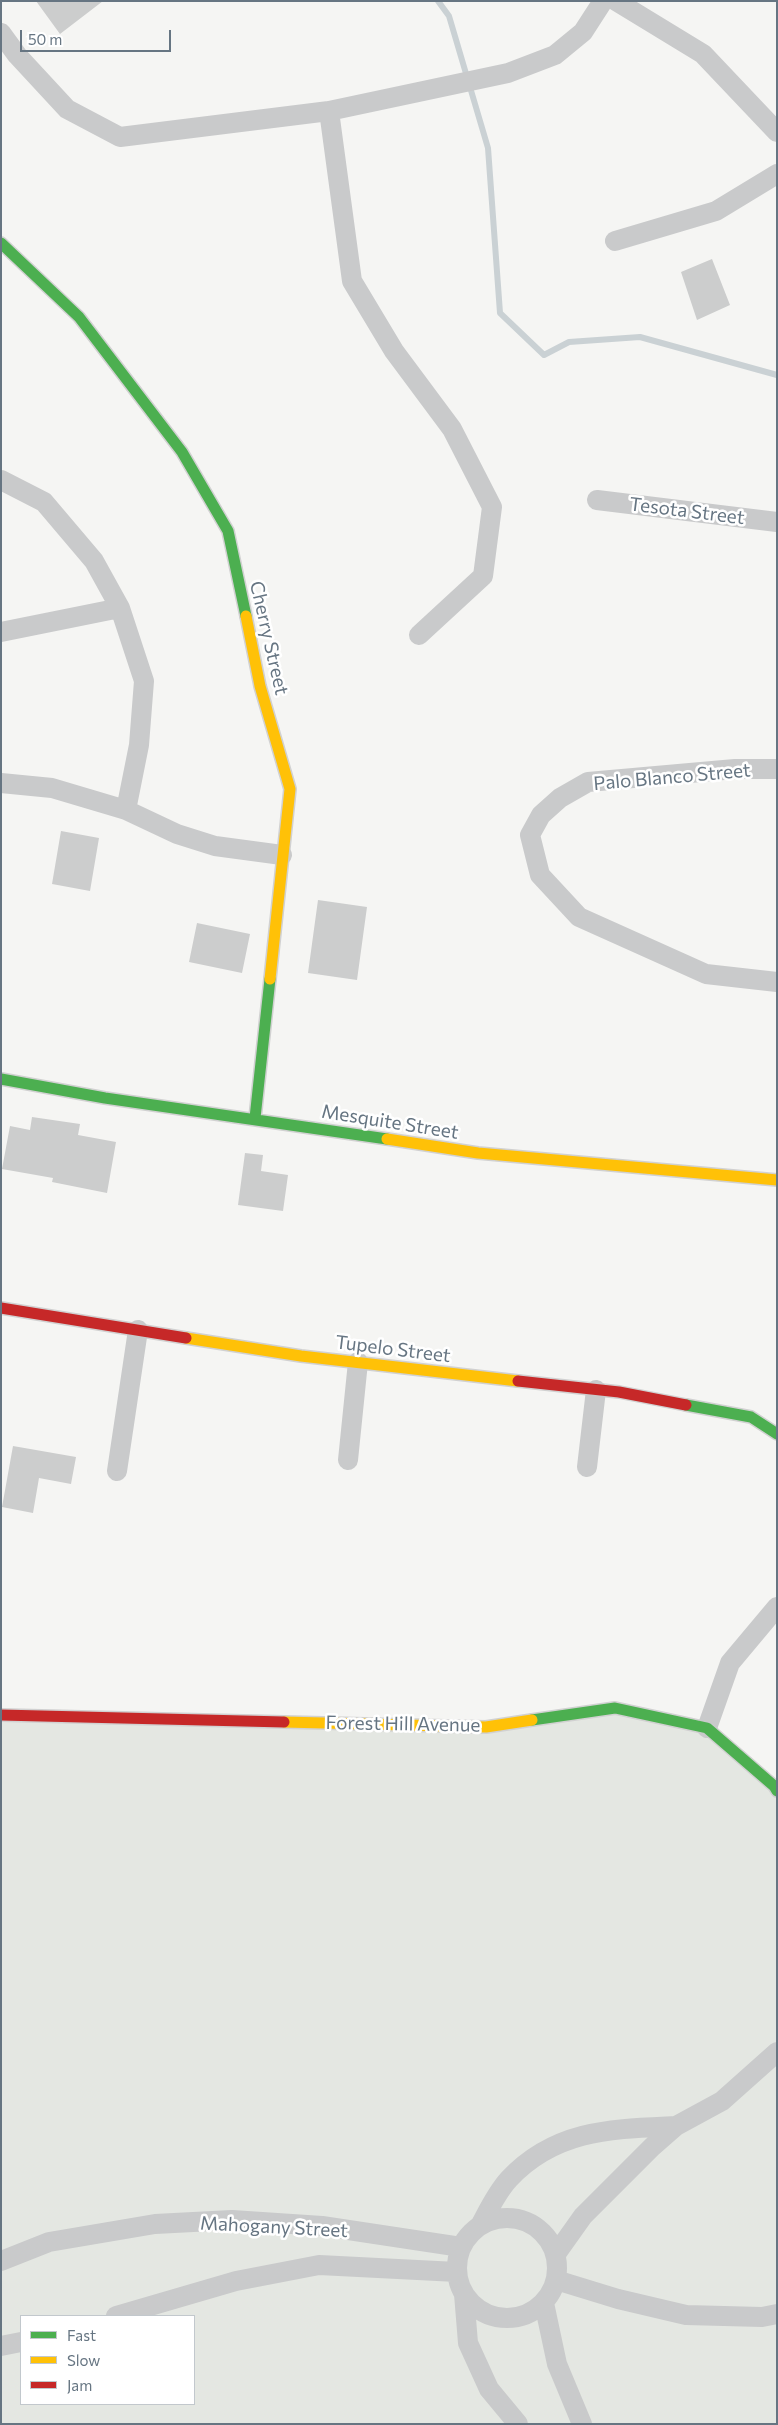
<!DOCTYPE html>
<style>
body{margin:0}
#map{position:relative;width:778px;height:2425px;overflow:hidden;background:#f5f5f3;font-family:Commissioner,sans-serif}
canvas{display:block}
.frame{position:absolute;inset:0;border:2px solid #667582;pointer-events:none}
.legend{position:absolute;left:20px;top:2315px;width:175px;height:90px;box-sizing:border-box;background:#fff;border:1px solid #c2c8cd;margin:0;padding:6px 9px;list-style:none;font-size:15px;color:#667582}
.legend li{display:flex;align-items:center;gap:10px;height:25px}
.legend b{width:25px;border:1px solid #c2c8cd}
.scale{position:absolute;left:20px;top:30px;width:151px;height:22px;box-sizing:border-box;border:2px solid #667582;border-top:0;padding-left:6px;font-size:15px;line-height:18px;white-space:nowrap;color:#667582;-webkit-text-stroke:4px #fff;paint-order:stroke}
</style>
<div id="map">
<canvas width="778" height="2425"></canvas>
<div class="frame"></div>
<ul class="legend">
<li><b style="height:6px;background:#4caf50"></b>Fast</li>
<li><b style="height:6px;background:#ffc107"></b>Slow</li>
<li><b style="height:6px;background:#c62828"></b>Jam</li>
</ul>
<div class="scale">50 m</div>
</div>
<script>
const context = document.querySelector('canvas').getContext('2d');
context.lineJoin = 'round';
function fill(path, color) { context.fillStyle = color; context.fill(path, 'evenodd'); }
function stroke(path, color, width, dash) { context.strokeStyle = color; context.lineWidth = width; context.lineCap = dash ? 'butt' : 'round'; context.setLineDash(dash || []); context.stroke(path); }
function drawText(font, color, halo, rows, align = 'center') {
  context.font = font + ' Commissioner,sans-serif'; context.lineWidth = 5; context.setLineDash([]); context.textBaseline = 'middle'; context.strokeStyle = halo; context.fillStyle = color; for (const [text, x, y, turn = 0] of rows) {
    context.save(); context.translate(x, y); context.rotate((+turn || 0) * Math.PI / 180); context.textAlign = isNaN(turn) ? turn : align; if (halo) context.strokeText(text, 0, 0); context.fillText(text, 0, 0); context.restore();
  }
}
fill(new Path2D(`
 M615,1708L707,1728L777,1791V2424H1V1715L486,1727ZM21,2316H194V2404H21Z`), '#e4e7e2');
stroke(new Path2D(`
 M438,1L449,16L488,148L500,313L544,355L569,342L640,337L777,375`), '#cad1d4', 6);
fill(new Path2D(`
 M36,1H103L60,34Z
 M712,259L730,305L697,320L681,272Z
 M61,831L99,838L90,891L52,884Z
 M318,900L367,907L357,980L308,973Z
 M197,923L250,934L242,973L189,962Z
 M32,1117L80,1124L78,1135L116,1142L107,1193L52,1182L53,1178L2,1169L10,1126L30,1130Z
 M245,1153L263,1155L261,1171L288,1175L283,1211L238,1205Z
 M13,1446L76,1457L71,1484L39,1478L33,1513L2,1507Z`), '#cccdcd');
const fast = new Path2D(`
 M1,243L79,317L182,452L228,531L246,616
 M1,1079L105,1098L387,1139
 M255,1118L270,979
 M686,1405L751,1417L777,1434
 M532,1720L615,1708L707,1728L774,1786L777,1791`);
const slow = new Path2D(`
 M246,616L260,686L290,789L270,979
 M387,1139L478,1153L777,1180
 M186,1338L301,1356L518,1381
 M284,1722L486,1727L532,1720`);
const jam = new Path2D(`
 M1,1308L186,1338
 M518,1381L619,1392L686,1405
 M1,1715L284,1722`);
stroke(fast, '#d1d1d1', 14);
stroke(slow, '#d1d1d1', 14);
stroke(jam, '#d1d1d1', 14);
stroke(new Path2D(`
 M616,1L703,54L777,132
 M1,33L17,55L67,109L120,137L329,111L508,73L555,55L583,32L603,1
 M329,111L352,281L394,351L452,429L492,507L483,576L419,635
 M615,241L716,211L777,174
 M1,480L44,502L94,561L120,608L144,681L139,745L126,810
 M597,500L777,522
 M1,632L120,608
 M777,769H735L588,782L560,798L541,815L530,835L540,875L579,917L706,974L777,982
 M1,783L52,788L126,810L177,834L215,846L282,855
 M348,1460L358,1362
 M587,1467L596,1390
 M117,1471L138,1330
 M707,1728L730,1663L777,1607
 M457 2268a50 50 0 1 1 100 0a50 50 0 1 1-100 0Z
 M481,2224C489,2209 497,2192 509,2179C556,2129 613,2129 676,2126
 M556,2254L583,2216L652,2147L676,2126L722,2101L777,2052
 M1,2261L49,2242L155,2224L232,2220L322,2226L461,2247
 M556,2280L618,2299L686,2315L762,2317L777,2314
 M464,2294L468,2343L489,2389L518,2424
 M544,2303L557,2364L582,2424
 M116,2316L236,2281L319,2265L457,2272
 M1,2346L21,2342`), '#c9cacb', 20);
stroke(fast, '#4caf50', 11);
stroke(slow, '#ffc107', 11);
stroke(jam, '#c62828', 11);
drawText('19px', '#667582', '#fff', [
 ["Tesota Street",687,511,7],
 ["Cherry Street",269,638,77],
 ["Palo Blanco Street",672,777,-5],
 ["Mesquite Street",390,1122,9],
 ["Tupelo Street",393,1349,7],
 ["Forest Hill Avenue",403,1724,1],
 ["Mahogany Street",274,2227,3]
]);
</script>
